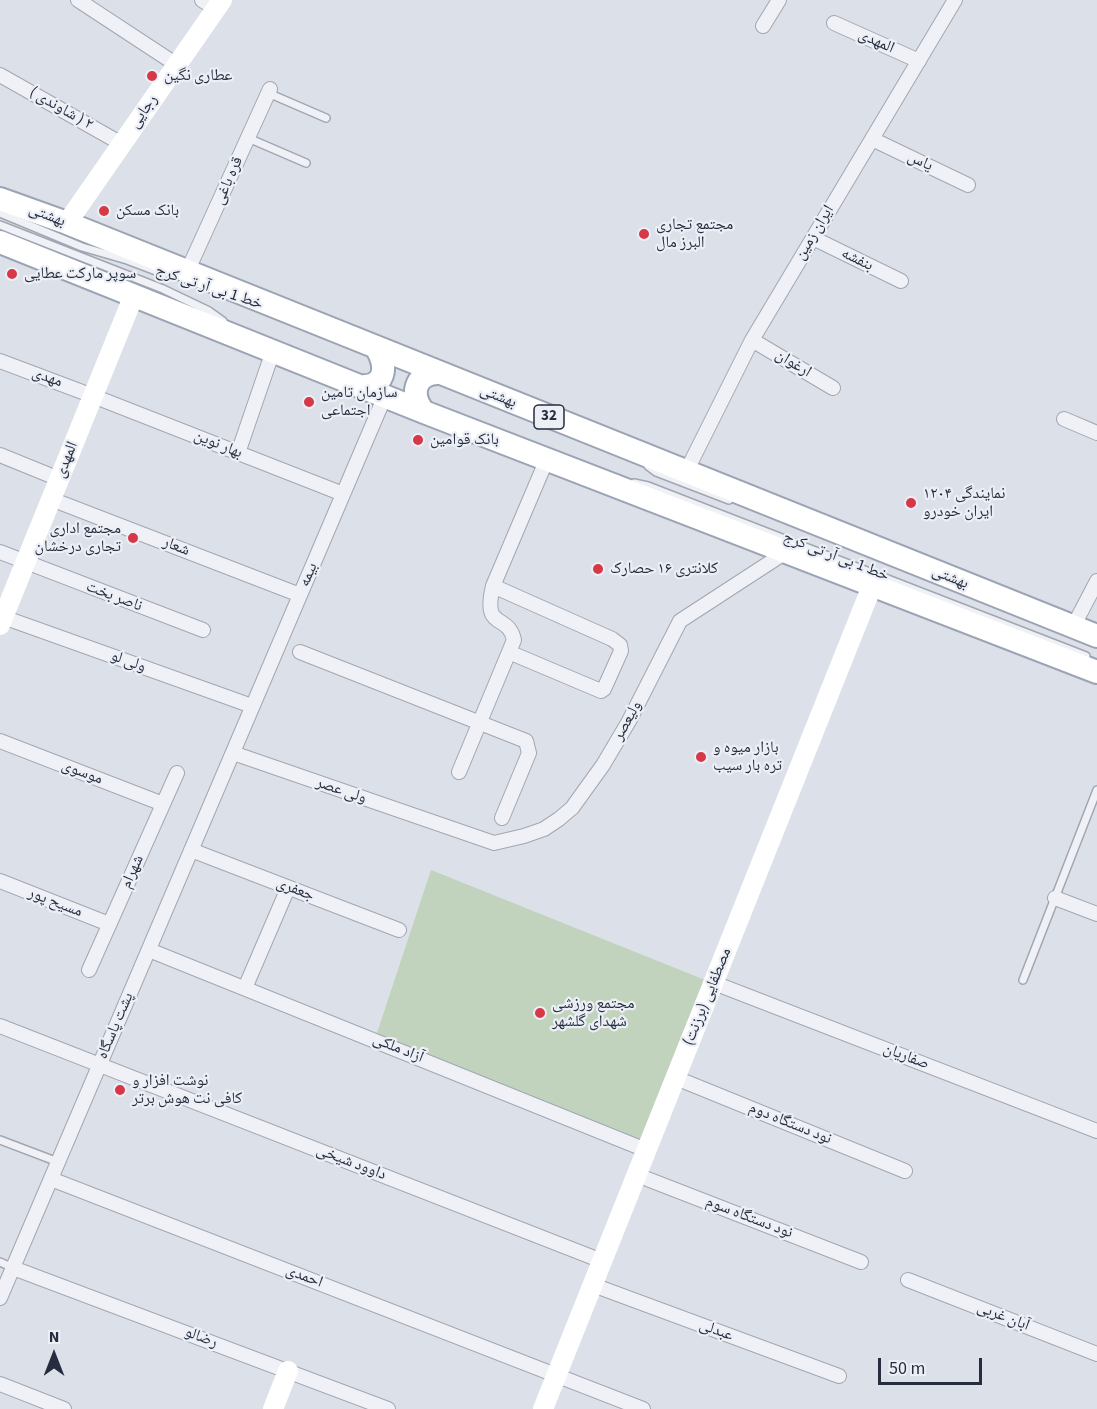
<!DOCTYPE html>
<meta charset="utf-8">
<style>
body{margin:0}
#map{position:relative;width:1097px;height:1409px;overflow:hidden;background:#dce0e8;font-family:"Source Sans 3",sans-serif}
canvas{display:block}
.north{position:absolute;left:24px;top:1325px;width:60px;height:60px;-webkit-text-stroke:4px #eceff5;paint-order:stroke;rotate:0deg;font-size:16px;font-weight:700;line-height:24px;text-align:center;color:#252d3f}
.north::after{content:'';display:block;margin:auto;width:21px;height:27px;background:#252d3f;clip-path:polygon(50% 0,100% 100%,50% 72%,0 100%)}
.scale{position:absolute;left:878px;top:1358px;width:104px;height:27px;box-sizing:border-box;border:3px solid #252d3f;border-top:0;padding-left:8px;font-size:18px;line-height:21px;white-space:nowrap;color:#252d3f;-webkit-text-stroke:4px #eceff5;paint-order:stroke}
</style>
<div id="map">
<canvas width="1097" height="1409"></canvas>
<div class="north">N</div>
<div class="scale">50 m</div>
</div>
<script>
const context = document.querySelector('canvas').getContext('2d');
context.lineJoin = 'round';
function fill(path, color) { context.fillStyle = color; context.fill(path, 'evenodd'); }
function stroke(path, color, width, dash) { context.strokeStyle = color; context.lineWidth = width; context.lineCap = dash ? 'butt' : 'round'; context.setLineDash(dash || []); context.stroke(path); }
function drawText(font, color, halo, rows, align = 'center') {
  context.font = font + ' "Source Sans 3","Noto Naskh Arabic",sans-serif'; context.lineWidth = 4.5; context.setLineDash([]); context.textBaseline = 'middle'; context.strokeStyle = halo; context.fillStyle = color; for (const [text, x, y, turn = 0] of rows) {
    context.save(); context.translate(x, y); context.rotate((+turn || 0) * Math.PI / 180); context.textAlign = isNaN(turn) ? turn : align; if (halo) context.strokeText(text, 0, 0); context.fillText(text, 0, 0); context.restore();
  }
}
fill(new Path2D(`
 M431,870L710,982L644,1145L373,1045Z`), '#c1d2bd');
const lane = new Path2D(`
 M268,93L326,118
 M248,138L306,163
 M0,213L82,247L127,260L164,274
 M0,225L163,289L209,311L223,321
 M648,466L656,472L729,500
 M634,483L648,486L1086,656
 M1023,980L1097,790
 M0,1140L58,1162
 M0,1262L13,1268`);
const street = new Path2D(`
 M78,0L177,65
 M202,0L216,9
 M834,23L919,61
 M763,26L779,0
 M0,75L122,144
 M872,139L968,185
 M813,238L901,281
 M187,272L270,89
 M752,340L833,388
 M0,361L93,396L343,494
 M1064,419L1097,433
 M238,453L273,351
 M0,455L59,479
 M686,472L752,340L955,0
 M51,499L300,595
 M0,552L203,630
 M493,586L612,639L620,645L621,651L604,689L601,691L511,653
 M3,617L252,706
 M1073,627L1097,581
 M300,652L526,741L529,753L502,818
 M0,741L163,804
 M233,753L494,843L524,836L544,829L559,819L572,808L603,765L629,721L680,621L786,552
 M459,772L514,640C508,612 482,632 493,586L547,459
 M191,850L399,930
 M0,881L109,924
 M1055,898L1097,914
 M149,950L646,1150
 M89,970L177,773
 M714,983L1097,1131
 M245,988L288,888
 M0,1026L602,1261
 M676,1078L905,1171
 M637,1175L861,1262
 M51,1179L643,1409
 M13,1268L388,1409
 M908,1280L1097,1354
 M593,1285L839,1376
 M0,1298L385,396
 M0,1384L64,1409`);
const primary = new Path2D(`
 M0,199L67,223L1097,636
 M0,242L424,412L1097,672
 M359,386C385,388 388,368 377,349
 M424,412C410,396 414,374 437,373`);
stroke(lane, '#a1a7b2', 10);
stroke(street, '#a1a7b2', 16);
stroke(primary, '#9ba4b4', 26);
stroke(lane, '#eff1f6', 7);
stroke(street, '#eff1f6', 14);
stroke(new Path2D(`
 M67,223L222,0
 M0,625L134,295
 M273,1409L288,1371
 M543,1409L872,586`), '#fff', 20);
stroke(primary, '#fff', 22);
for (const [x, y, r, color] of [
 [152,76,6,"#d63847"],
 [104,211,6,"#d63847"],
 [644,234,6,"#d63847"],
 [12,274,6,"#d63847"],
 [309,402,6,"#d63847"],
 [418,440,6,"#d63847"],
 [911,503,6,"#d63847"],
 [133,538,6,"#d63847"],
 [598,569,6,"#d63847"],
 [701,757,6,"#d63847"],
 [540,1013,6,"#d63847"],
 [120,1090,6,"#d63847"]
]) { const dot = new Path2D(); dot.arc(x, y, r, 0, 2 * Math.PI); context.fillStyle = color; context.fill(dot); stroke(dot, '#eceff5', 2); }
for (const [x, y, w] of [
 [549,417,30]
]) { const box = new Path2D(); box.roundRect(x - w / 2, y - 12, w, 24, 4.5); context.fillStyle = '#eceff5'; context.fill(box); stroke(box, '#252d3f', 1.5); }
drawText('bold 15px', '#252d3f', null, [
 ["32",549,417]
]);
drawText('16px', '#252d3f', '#eceff5', [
 ["المهدی",876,42,24],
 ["( شاوندی ) ۲",61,109,30],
 ["رجایی",144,112,-55],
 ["یاس",920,162,25],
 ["قره باغی",229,181,-66],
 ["بهشتی",47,216,21],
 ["ایران زمین",815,233,-59],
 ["بنفشه",857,260,26],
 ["خط 1 بی آر تی کرج",209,288,18],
 ["ارغوان",793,364,31],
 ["مهدی",47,378,20],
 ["بهشتی",498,397,22],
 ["بهار نوین",218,445,22],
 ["المهدی",67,460,-68],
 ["شعار",176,547,21],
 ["خط 1 بی آر تی کرج",836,557,21],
 ["بیمه",309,575,-67],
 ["بهشتی",950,578,22],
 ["ناصر بخت",114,597,21],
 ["ولی لو",128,662,20],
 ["ولیعصر",628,721,-61],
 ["موسوی",82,773,21],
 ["ولی عصر",341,791,19],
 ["شهرام",133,872,-66],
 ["جعفری",295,890,21],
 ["مسیح پور",55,903,21],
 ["مصطفایی (برزنت)",708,997,-68],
 ["پشت پاسگاه",116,1026,-67],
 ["آزاد ملکی",398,1049,22],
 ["صفاریان",906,1057,21],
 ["نود دستگاه دوم",790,1124,22],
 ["داوود شیخی",351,1163,21],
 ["نود دستگاه سوم",749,1218,21],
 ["احمدی",304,1277,21],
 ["آبان غربی",1003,1317,21],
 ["عبدلی",716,1331,20],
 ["رضالو",201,1338,21]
]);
drawText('16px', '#252d3f', '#eceff5', [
 ["عطاری نگین",164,76],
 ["بانک مسکن",116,211],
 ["مجتمع تجاری",656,225],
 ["البرز مال",656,243],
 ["سوپر مارکت عطایی",24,274],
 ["سازمان تامین",321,393],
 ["اجتماعی",321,411],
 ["بانک قوامین",430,440],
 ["۱۲۰۴ نمایندگی",923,494],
 ["ایران خودرو",923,512],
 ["مجتمع اداری",121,529,"right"],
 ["تجاری درخشان",121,547,"right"],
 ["کلانتری ۱۶ حصارک",610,569],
 ["بازار میوه و",713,748],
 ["تره بار سیب",713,766],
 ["مجتمع ورزشی",552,1004],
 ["شهدای گلشهر",552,1022],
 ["نوشت افزار و",132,1081],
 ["کافی نت هوش برتر",132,1099]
], 'left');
</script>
